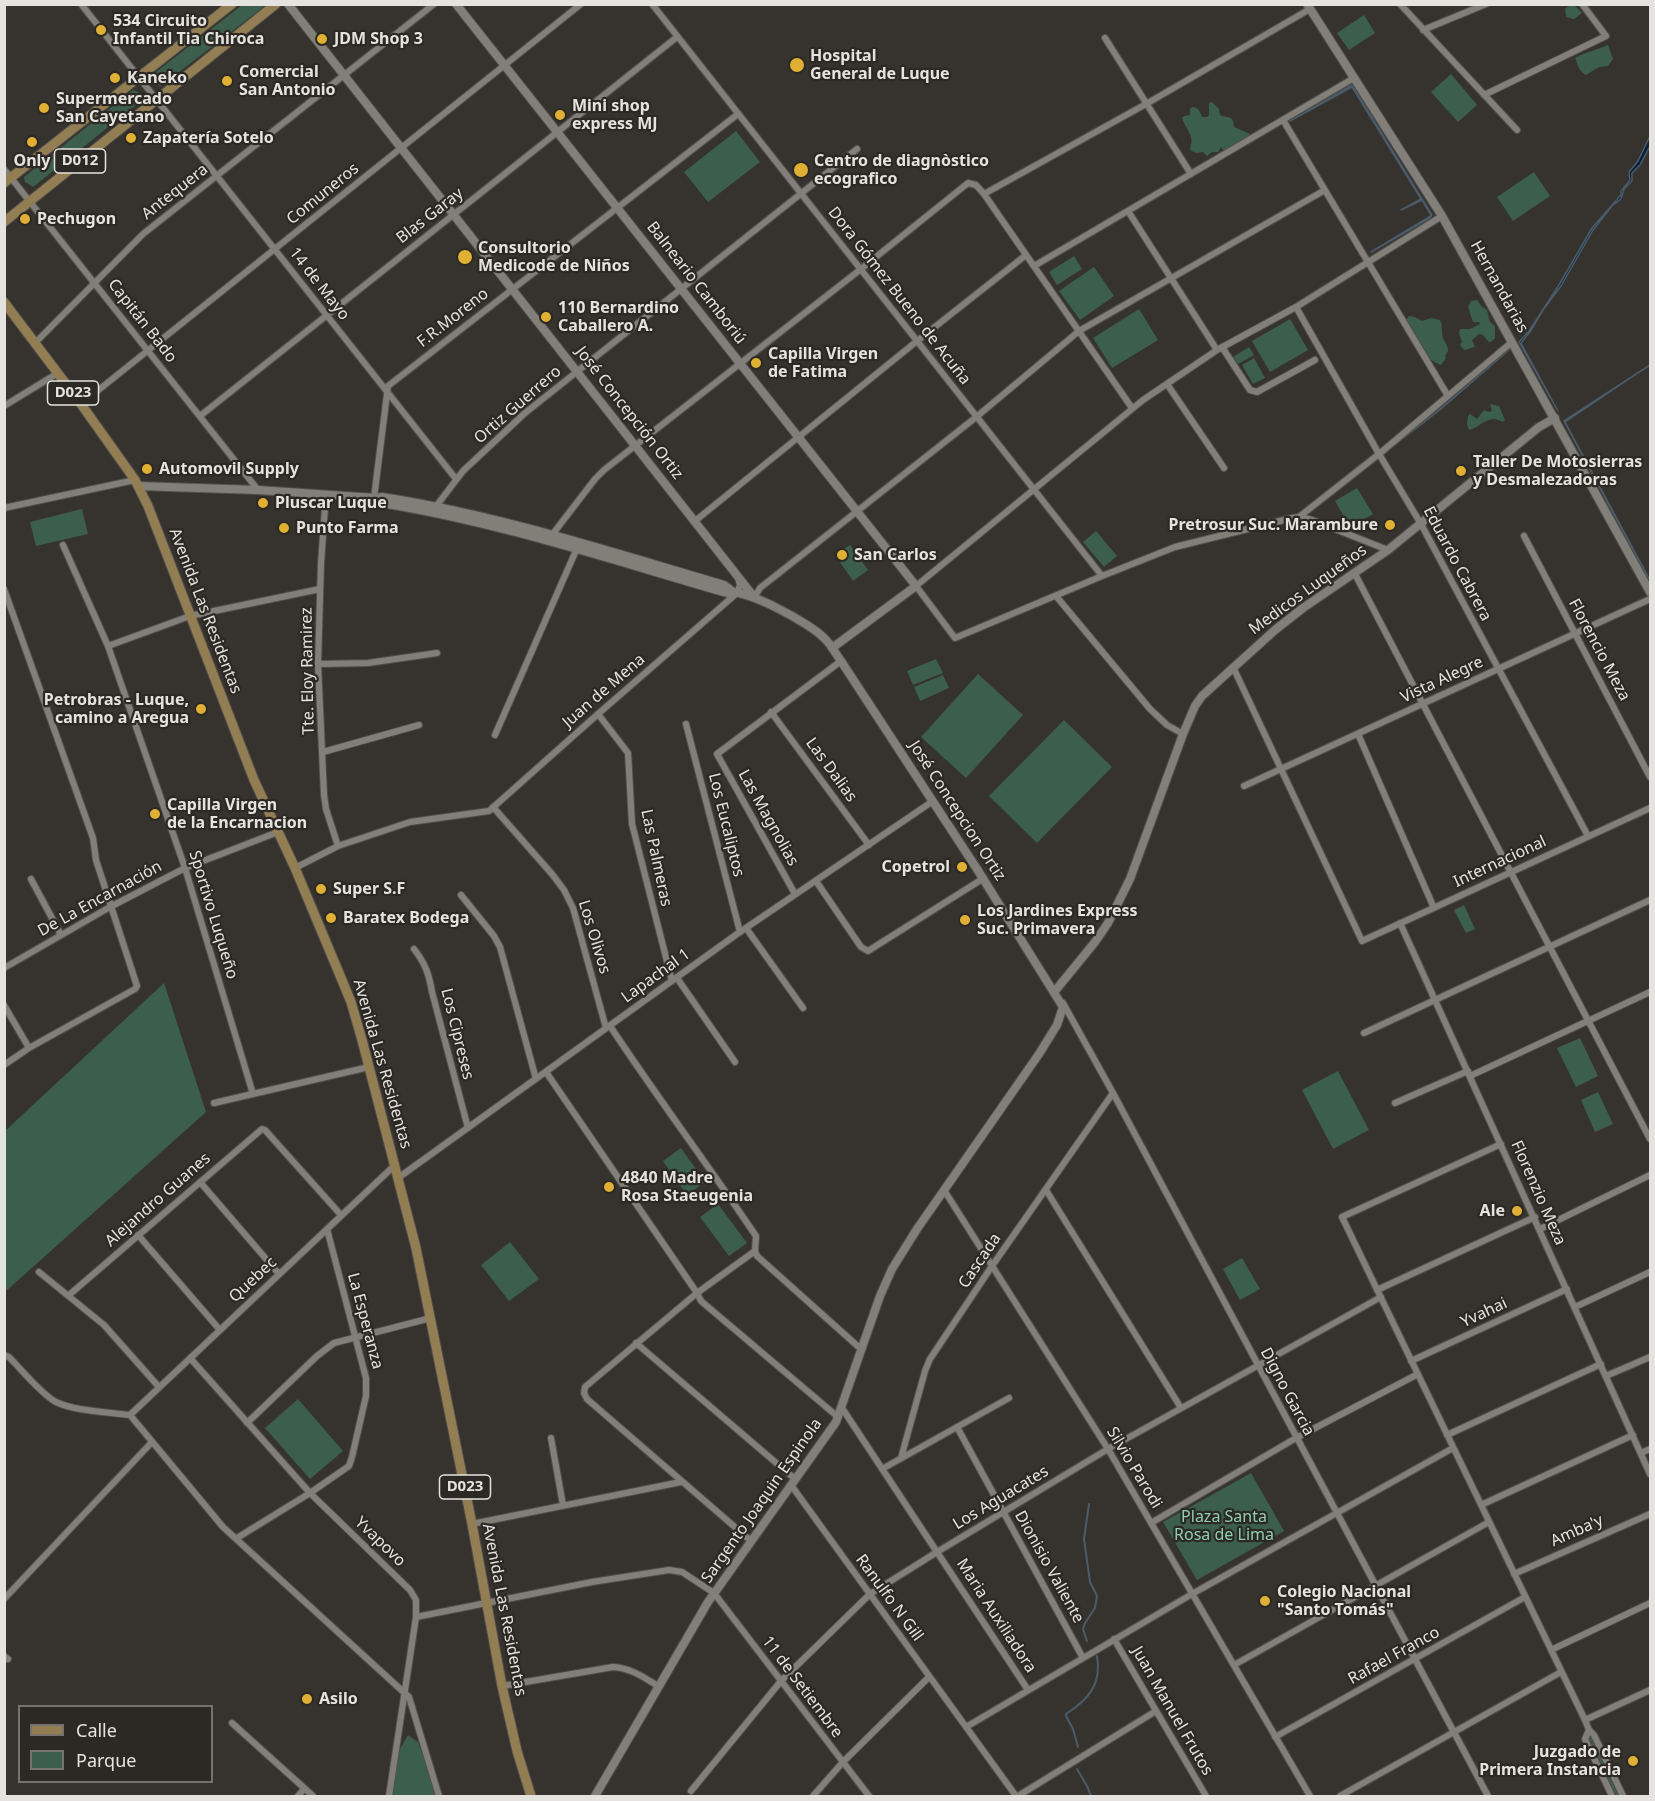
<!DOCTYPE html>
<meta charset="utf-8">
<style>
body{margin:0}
#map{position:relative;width:1655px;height:1801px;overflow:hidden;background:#36332e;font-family:"Noto Sans",sans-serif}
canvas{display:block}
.frame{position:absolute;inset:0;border:6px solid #e5e3e0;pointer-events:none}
.legend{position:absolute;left:18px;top:1705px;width:195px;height:78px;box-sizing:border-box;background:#2c2924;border:2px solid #76736f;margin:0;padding:8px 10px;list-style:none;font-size:18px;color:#e5e3e0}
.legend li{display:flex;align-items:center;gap:12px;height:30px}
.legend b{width:30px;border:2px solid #76736f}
</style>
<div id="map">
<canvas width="1655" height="1801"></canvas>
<div class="frame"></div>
<ul class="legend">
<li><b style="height:8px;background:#937e53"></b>Calle</li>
<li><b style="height:16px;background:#3c5e4c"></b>Parque</li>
</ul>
</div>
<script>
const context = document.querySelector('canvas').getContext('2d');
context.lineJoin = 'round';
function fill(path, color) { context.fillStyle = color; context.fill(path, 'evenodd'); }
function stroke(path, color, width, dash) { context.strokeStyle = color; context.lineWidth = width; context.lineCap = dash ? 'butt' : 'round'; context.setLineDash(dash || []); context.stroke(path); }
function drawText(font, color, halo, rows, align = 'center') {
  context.font = font + ' "Noto Sans",sans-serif'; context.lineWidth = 4.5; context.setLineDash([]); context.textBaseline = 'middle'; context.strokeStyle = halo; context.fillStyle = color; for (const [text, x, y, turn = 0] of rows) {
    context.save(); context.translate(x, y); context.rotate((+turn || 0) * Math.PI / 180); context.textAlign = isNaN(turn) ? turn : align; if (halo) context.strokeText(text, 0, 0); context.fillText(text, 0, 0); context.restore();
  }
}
fill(new Path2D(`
 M242,5H266L161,86L155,84L151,78L152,75Z
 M1570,5L1575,6L1582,13L1574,19L1566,17L1565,9Z
 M1364,15L1375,33L1349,50L1337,33Z
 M1608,45L1613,59L1608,66L1599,67L1586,75C1579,72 1578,65 1575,58C1585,52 1597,50 1608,45Z
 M1451,74L1477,105L1458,122L1431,92Z
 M133,90L138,92L142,96L141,101L33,187L25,182L24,177Z
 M1212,102L1219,109L1220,115C1229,119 1233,114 1234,127L1250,134L1251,136L1227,151H1224L1221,147L1218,152H1212L1207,156L1203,152L1197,153L1191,151L1190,148C1195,135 1186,130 1182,118L1184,116L1190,115V109L1192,107C1198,107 1200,111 1202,117H1207L1209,115V103Z
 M736,131L760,162L708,202L684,172Z
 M1534,172L1550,196L1513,221L1497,197Z
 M1074,256L1082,269L1057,285L1049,272Z
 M1094,267L1114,296L1080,320L1059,291Z
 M1477,300L1482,307L1487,310L1490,322L1495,326V338L1491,342H1489L1483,335L1479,334L1472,340L1475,347L1464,350L1460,345L1462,342L1459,333L1460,329H1470L1480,324L1479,322H1473L1468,307L1471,301Z
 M1139,309L1158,340L1112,368L1093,338Z
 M1409,316L1415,317L1422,321L1431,318L1440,320C1443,326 1441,332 1443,338C1445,343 1448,345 1448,351L1445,356L1446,358L1441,365C1423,359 1415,339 1406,320Z
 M1290,319L1308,350L1270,372L1252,341Z
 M1249,347L1254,355L1238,364L1233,357Z
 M1254,358L1265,378L1253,384L1242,365Z
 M1490,404L1499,406L1505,420L1503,422C1500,421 1497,419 1494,419C1484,419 1478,428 1469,430L1467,424L1468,416L1470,414L1477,419L1484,410L1489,412L1492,411Z
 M1357,488L1373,514L1350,527L1335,501Z
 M82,509L88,534L36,546L30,522Z
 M1096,531L1117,556L1104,567L1083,542Z
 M850,545L868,570L853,581L835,555Z
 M936,659L943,673L913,685L907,671Z
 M978,674L1023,715L966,778L921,737Z
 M943,675L949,688L920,701L914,687Z
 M1064,720L1112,767L1037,843L989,796Z
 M1464,905L1475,929L1466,933L1454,910Z
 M164,983L206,1112L5,1292V1131Z
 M1580,1038L1598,1076L1576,1087L1557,1048Z
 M1338,1071L1369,1130L1333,1149L1302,1090Z
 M1598,1092L1613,1124L1595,1132L1581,1100Z
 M681,1148L705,1182L687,1195L663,1161Z
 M718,1204L747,1243L729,1256L700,1217Z
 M510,1242L539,1279L509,1301L481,1265Z
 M1242,1258L1260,1289L1240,1300L1223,1269Z
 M298,1399L343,1451L310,1479L265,1428Z
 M1251,1473L1284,1531L1197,1580L1163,1522Z
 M408,1735L418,1742L432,1778L436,1796H392L396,1756Z
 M1590,1736L1591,1737L1619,1796H1616L1589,1738Z`), '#3c5e4c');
const water = new Path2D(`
 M1352,85L1432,215L1430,218L1371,252L1429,217L1431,215L1422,200L1401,210L1421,199L1352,87L1290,121Z
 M1650,136V146L1640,165L1632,173V181L1624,189L1621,199L1612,206L1593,230L1561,286L1543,310L1530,332L1521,343L1558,411L1519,342L1529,331L1559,285L1592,228L1621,195V191L1630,180L1629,172L1638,161Z
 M1510,349L1441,409L1387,451L1440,409Z
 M1650,365L1565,422L1650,580V582L1564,421Z`);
fill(water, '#082239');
stroke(water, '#4a5c6b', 1.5);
stroke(new Path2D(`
 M1087,1641L1083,1629L1085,1623L1095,1608L1097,1596L1090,1582L1084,1539L1089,1504
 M1078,1747L1073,1729L1066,1716V1714C1089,1699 1102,1684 1097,1656
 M1077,1769L1087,1786L1091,1796`), '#4a5c6b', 2);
const street = new Path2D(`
 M81,4L456,479
 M652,4L1102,576
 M1400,4L1517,130
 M1423,30L1486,4
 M1105,38L1191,174
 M1484,95L1606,36L1582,4
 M1283,120L1448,396
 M4,169L258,490
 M984,194L1146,104L1310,9
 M1128,211L1217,350
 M1034,266L1354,78
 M1296,307L1379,454L1421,524L1588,836
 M35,343L143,234L434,4
 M1222,347L1250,390L1257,392L1315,360
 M1167,384L1224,468
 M81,404L581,4
 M4,406L58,373
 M200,416L677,37
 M326,494L321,563L318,664L324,795L326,809L338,846
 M374,498L388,386L738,114
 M4,508L135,480
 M434,509L463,471L525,413L857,149
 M1299,517L1379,454L1512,342
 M695,521L917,341L1026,255
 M552,535L595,479L604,470L861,269L968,183L976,185L984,194L1132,408
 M1524,536L1650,777
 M63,545L108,646L185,868L253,1094
 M1388,550L1312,520L1299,517L1292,518L1175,547L1102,576L955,638L916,586L1143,400L1217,350L1296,307L1442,216
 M1355,574L1650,1139
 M4,589L93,838L96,860L137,986L135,989L29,1048L4,1065
 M1056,596L1150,709L1167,725L1183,734
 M754,598L760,588L975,418L1079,331L1325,190
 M108,646L190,616L320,589
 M318,664L368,663L437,653
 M1233,667L1362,941L1650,808
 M771,712L869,845
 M598,714L628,753L632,824L672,981
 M686,724L740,932
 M1358,734L1434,908
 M495,735L578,546
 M323,752L419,725
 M1244,786L1650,599
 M493,807L552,874L564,890L573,908L606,1028
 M295,868L338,846L410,822L489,811L598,714L737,593L740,585L738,578
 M31,879L61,935
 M816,881L861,947L868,951L984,878
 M795,894L717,754L841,661
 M461,895L494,936L500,947L536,1079
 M1400,923L1650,1474
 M746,928L803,1008
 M414,949C425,963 429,974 432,992L468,1128
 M4,968L110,907L185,868L278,832
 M677,978L735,1062
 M1063,1003L1113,1093L1488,1796
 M4,1005L29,1048
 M610,1026C657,1097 708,1165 756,1236L755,1251L757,1256L862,1350
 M1364,1033L1650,900
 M546,1072L697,1293L701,1301L838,1417
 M1470,1076L1650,992
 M214,1103L369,1067
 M1395,1103L1468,1071
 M1501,1144L1342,1217L1585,1720L1589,1730L1594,1735L1623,1796
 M398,1178L737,934L933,801
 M200,1182L279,1274
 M944,1190L1108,1449L1310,1796
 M1046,1190L1181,1408
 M1540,1229L1650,1175
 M138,1235L220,1330
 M39,1272L104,1325L159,1387
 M1377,1290L1535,1217
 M69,1295L262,1129L265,1130L341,1215
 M1575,1307L1650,1272
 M636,1343L795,1479
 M4,1355L9,1357C21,1369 41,1394 56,1402C74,1411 109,1412 130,1415L223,1527L409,1697L439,1796
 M190,1358L310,1493L410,1590L416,1600V1617L389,1796
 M1411,1361L1567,1289
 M1606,1376L1650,1357
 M842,1408L1028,1690
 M130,1415L395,1165
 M247,1423L317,1356L334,1343L431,1318
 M957,1427L1083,1658
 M1447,1435L1601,1364
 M551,1438L563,1505
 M1641,1453L1650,1449
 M901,1458L925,1371L930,1359L992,1266L1113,1093
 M882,1469L1009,1398
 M791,1485L1016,1796
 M1481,1505L1633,1435
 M1151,1523L1296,1438L1418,1374
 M472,1524L681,1482
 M237,1538L310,1493L349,1466L352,1457L366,1396V1378L327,1229
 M751,1541L587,1399L584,1393L585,1387L697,1293L755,1251
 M1514,1574L1650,1514
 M4,1599L152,1442
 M416,1617L592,1582L669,1570L682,1572L714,1593L869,1796
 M1114,1639L1206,1796
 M1551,1650L1650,1603
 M4,1656L8,1659
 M1234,1665L1489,1522
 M502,1686L613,1667C631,1668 643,1677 658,1686
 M1585,1720L1650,1690
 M232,1723L313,1796
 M966,1727L1192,1594L1453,1448
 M1589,1730L1585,1739L1612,1796
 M1275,1737L1525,1597
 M691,1791L781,1681L870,1594L937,1552L1108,1449L1381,1297
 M298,1796L304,1789
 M813,1796L843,1762L929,1677
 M1018,1796L1156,1711
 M1340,1796L1561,1672`);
const secondary = new Path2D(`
 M288,4L754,597
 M456,4L916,586L832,648
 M1307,4L1442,216L1650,592
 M138,486L258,490L376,498L382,497C498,515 611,552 724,585L732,591
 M376,498L381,503C499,522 612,560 727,593C744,587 811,624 824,638C831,644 835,653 841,661L977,869L1063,1007L1057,1025L1039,1054L917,1229L892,1269L880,1296L836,1422L708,1602L595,1796
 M1055,991L1095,942L1108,923L1130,879L1183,734L1195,706L1202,696L1275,630L1303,608L1388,550L1539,427L1555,418`);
const primary = new Path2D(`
 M4,183L232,4
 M4,222L276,4
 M4,302L81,404L135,480L148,506L254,780L295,868L339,973L351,1002L362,1040L416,1248L472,1524L502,1686L517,1751L531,1796`);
stroke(street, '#514f4b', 8);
stroke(secondary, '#514f4b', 10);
stroke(primary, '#514f4b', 11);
stroke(street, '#827f79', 6);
stroke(secondary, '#827f79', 8);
stroke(primary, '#937e53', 9);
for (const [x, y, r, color] of [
 [101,30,6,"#e0b034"],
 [322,39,6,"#e0b034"],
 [797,65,8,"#e0b034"],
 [115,78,6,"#e0b034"],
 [227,81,6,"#e0b034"],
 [44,108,6,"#e0b034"],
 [560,115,6,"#e0b034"],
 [131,138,6,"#e0b034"],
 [32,142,6,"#e0b034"],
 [801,170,8,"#e0b034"],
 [25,219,6,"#e0b034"],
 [465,257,8,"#e0b034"],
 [546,317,6,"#e0b034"],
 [756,363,6,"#e0b034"],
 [147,469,6,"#e0b034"],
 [1461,471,6,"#e0b034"],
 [263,503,6,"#e0b034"],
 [1390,525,6,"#e0b034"],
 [284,528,6,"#e0b034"],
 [842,555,6,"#e0b034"],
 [201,709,6,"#e0b034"],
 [155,814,6,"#e0b034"],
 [962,867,6,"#e0b034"],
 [321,889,6,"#e0b034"],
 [331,918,6,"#e0b034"],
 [965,920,6,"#e0b034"],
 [609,1187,6,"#e0b034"],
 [1517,1211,6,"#e0b034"],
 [1265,1601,6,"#e0b034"],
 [307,1699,6,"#e0b034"],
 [1633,1761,6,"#e0b034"]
]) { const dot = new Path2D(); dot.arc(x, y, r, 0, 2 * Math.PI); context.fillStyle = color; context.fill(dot); stroke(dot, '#2c2924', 2); }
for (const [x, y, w] of [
 [80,161,51],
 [73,393,51],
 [465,1487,51]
]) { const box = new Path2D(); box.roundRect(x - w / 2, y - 12, w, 24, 4.5); context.fillStyle = '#2c2924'; context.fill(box); stroke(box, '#e5e3e0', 1.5); }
drawText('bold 15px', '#e5e3e0', null, [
 ["D012",80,161],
 ["D023",73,393],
 ["D023",465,1487]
]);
drawText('bold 16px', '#e5e3e0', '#2c2924', [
 ["534 Circuito",113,21],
 ["Infantil Tia Chiroca",113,39],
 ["JDM Shop 3",334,39],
 ["Hospital",810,56],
 ["General de Luque",810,74],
 ["Comercial",239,72],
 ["San Antonio",239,90],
 ["Kaneko",127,78],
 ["Supermercado",56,99],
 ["San Cayetano",56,117],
 ["Mini shop",572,106],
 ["express MJ",572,124],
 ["Zapatería Sotelo",143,138],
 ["Only",32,161,"center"],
 ["Centro de diagnòstico",814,161],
 ["ecografico",814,179],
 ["Pechugon",37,219],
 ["Consultorio",478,248],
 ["Medicode de Niños",478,266],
 ["110 Bernardino",558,308],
 ["Caballero A.",558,326],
 ["Capilla Virgen",768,354],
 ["de Fatima",768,372],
 ["Taller De Motosierras",1473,462],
 ["y Desmalezadoras",1473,480],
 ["Automovil Supply",159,469],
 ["Pluscar Luque",275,503],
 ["Pretrosur Suc. Marambure",1378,525,"right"],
 ["Punto Farma",296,528],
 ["San Carlos",854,555],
 ["Petrobras - Luque,",189,700,"right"],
 ["camino a Aregua",189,718,"right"],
 ["Capilla Virgen",167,805],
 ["de la Encarnacion",167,823],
 ["Copetrol",950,867,"right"],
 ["Super S.F",333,889],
 ["Los Jardines Express",977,911],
 ["Suc. Primavera",977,929],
 ["Baratex Bodega",343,918],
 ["4840 Madre",621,1178],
 ["Rosa Staeugenia",621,1196],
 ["Ale",1505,1211,"right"],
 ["Colegio Nacional",1277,1592],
 ["\"Santo Tomás\"",1277,1610],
 ["Asilo",319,1699],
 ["Juzgado de",1621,1752,"right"],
 ["Primera Instancia",1621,1770,"right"]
], 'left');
drawText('16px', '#e5e3e0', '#2c2924', [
 ["Antequera",175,192,-38],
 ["Comuneros",323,194,-39],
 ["Blas Garay",430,216,-38],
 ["Balneario Camboriú",696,283,52],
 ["14 de Mayo",319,284,52],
 ["Hernandarias",1499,287,61],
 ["Dora Gómez Bueno de Acuña",899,296,52],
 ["F.R.Moreno",453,318,-38],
 ["Capitán Bado",142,321,52],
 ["Ortiz Guerrero",518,405,-41],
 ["José Concepción Ortiz",629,413,52],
 ["Eduardo Cabrera",1457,564,62],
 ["Medicos Luqueños",1308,590,-36],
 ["Avenida Las Residentas",205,611,69],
 ["Florencio Meza",1599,650,62],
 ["Tte. Eloy Ramirez",308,671,-91],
 ["Vista Alegre",1442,680,-25],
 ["Juan de Mena",604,691,-41],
 ["Las Dalias",831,770,54],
 ["José Concepcion Ortiz",957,811,57],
 ["Las Magnolias",768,818,61],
 ["Los Eucaliptos",726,825,76],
 ["Las Palmeras",656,858,78],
 ["Internacional",1500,862,-25],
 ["De La Encarnación",100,899,-29],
 ["Sportivo Luqueño",213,915,73],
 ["Los Olivos",594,937,73],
 ["Lapachal 1",656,976,-36],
 ["Los Cipreses",457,1034,76],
 ["Avenida Las Residentas",382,1064,74],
 ["Florenzio Meza",1538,1193,66],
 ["Alejandro Guanes",158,1200,-41],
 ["Cascada",980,1261,-56],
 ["Quebec",253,1280,-43],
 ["Yvahai",1484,1313,-25],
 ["La Esperanza",365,1321,75],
 ["Digno Garcia",1287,1392,62],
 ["Silvio Parodi",1134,1468,59],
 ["Los Aguacates",1001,1498,-31],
 ["Sargento Joaquin Espinola",762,1501,-55],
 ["Amba'y",1577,1531,-24],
 ["Yvapovo",380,1542,44],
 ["Dionisio Valiente",1049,1567,61],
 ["Ranulfo N Gill",889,1598,54],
 ["Avenida Las Residentas",504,1610,79],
 ["Maria Auxiliadora",996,1616,57],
 ["Rafael Franco",1394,1656,-29],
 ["11 de Setiembre",802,1687,53],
 ["Juan Manuel Frutos",1172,1711,60]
]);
drawText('16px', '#8ed0ad', '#2c2924', [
 ["Plaza Santa",1224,1517],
 ["Rosa de Lima",1224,1535]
]);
</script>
